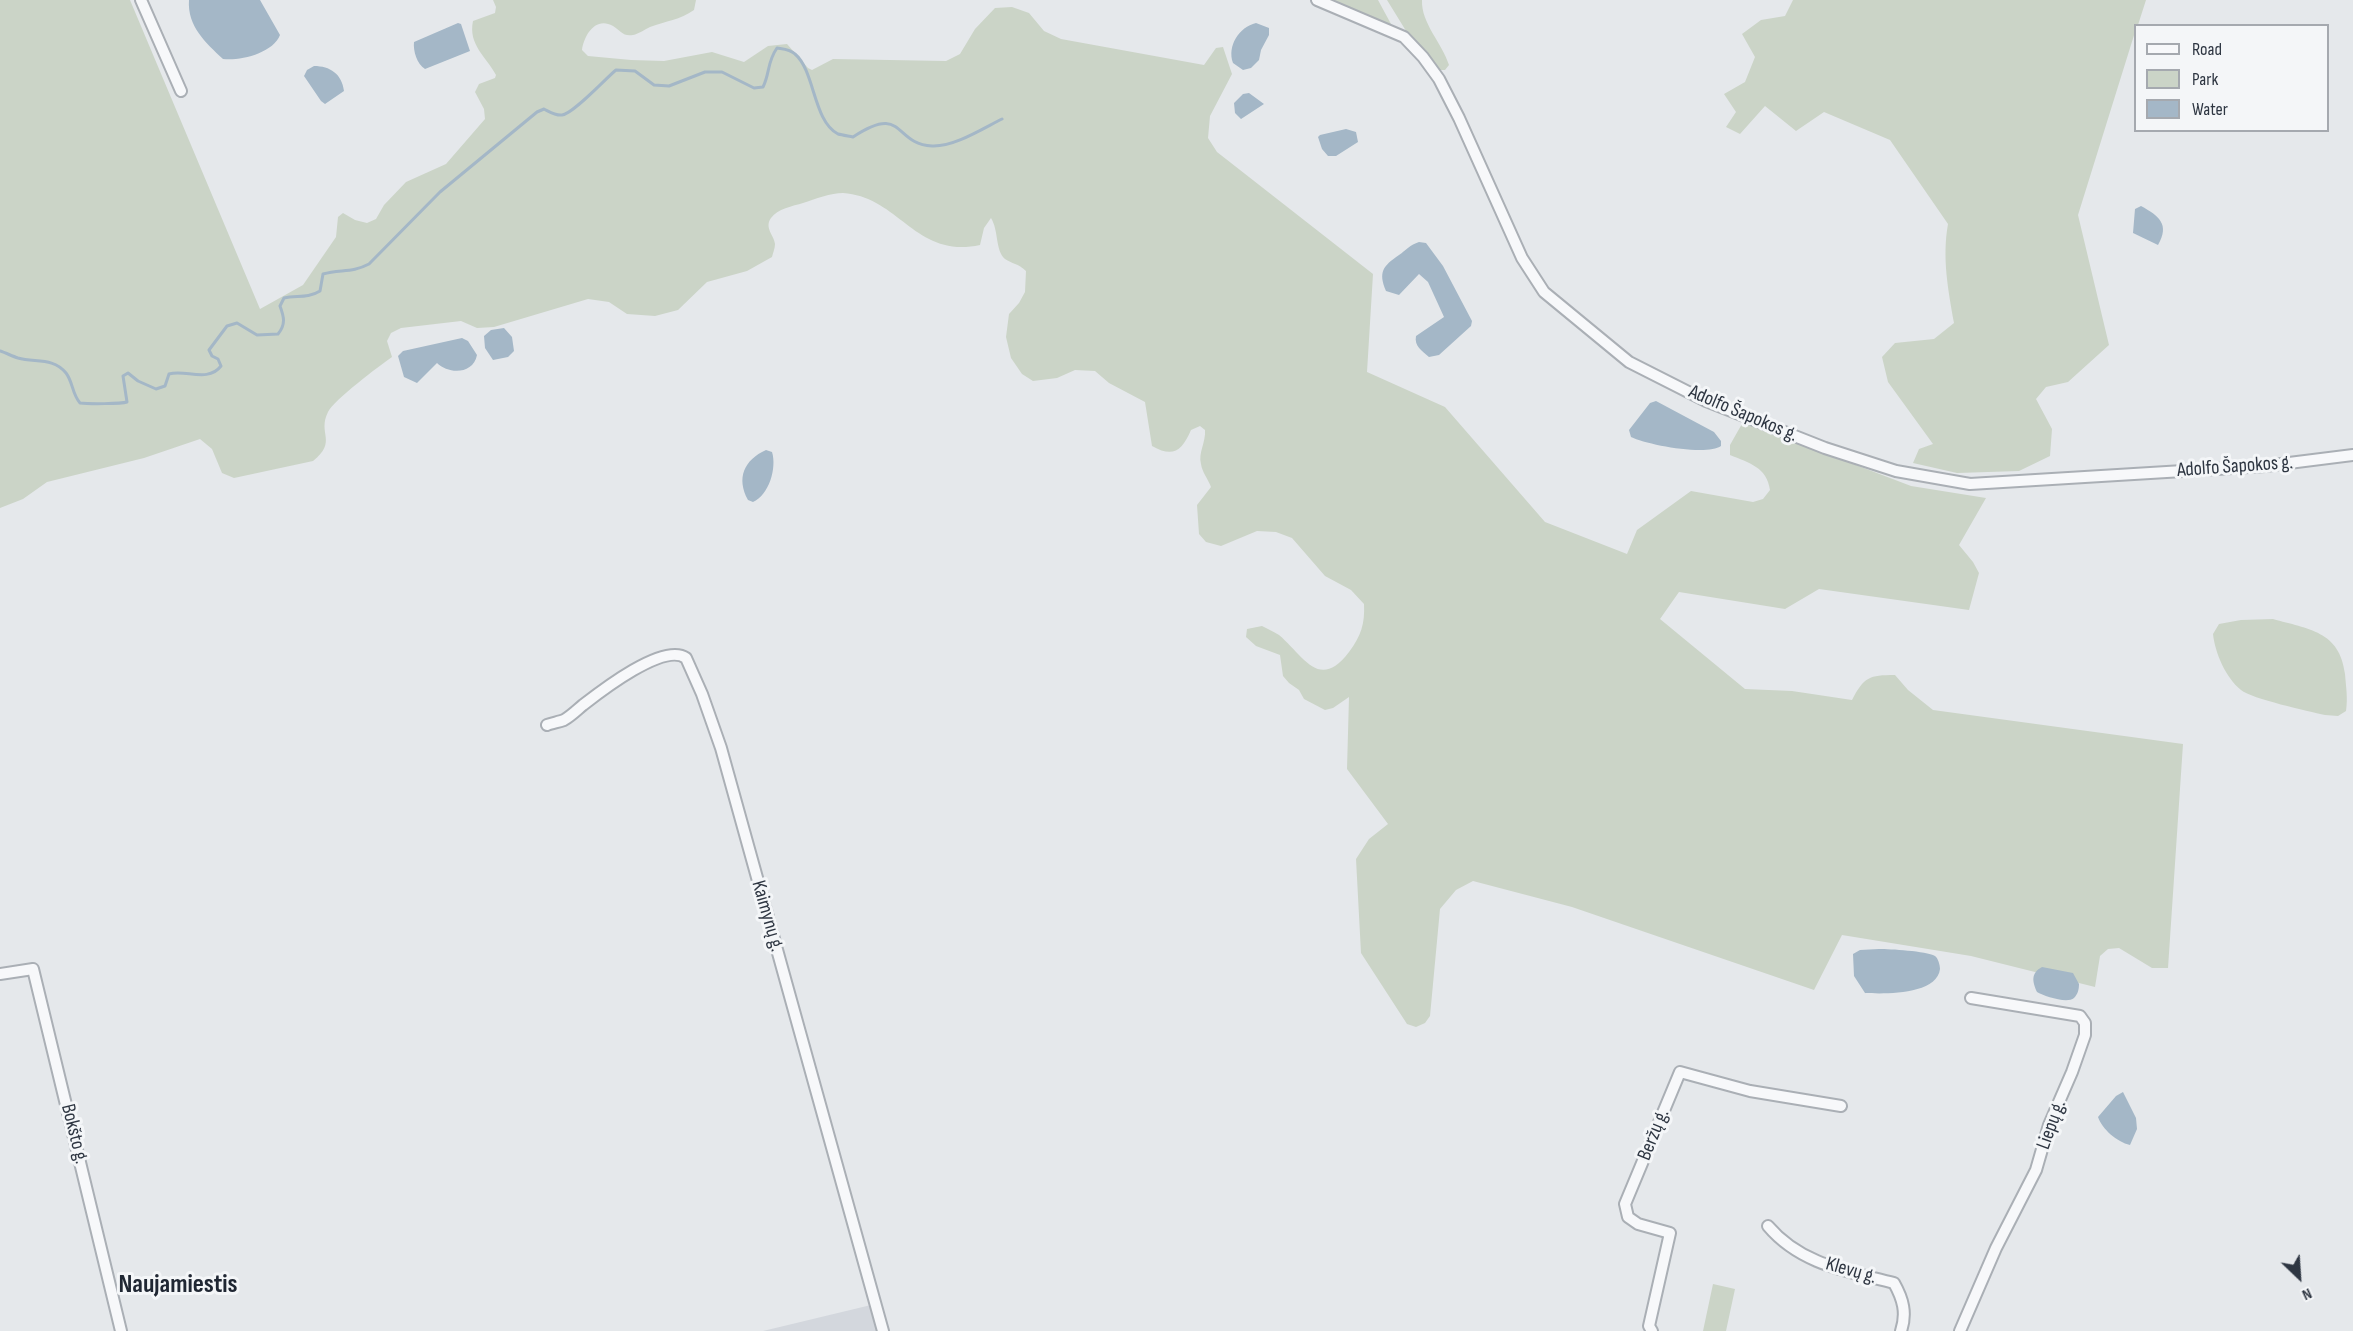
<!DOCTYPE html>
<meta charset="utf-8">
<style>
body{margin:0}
#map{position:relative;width:2353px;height:1331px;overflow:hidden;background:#e5e8eb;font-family:"Sofia Sans Condensed",sans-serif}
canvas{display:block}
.legend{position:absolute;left:2134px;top:24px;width:195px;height:108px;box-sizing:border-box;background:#f4f6f8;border:2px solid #a5a9af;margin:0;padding:8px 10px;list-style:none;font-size:18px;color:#2e3642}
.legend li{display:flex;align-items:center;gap:12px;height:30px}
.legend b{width:30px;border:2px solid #a5a9af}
.north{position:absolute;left:2269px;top:1247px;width:60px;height:60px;-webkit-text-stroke:4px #f4f6f8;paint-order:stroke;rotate:155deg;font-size:16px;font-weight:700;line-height:24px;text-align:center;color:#2e3642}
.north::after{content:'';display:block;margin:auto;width:21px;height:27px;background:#2e3642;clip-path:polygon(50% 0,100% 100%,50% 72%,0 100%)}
</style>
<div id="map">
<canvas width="2353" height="1331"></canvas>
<ul class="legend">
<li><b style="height:8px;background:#f7f8fa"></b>Road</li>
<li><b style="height:16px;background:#cbd4c7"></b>Park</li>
<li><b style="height:16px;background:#a4b7c7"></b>Water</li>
</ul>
<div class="north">N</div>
</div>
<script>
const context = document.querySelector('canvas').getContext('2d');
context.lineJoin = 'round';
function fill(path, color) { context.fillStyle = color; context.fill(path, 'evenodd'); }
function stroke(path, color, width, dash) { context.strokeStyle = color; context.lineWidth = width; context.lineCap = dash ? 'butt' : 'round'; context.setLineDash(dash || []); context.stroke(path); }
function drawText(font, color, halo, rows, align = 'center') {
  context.font = font + ' "Sofia Sans Condensed",sans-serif'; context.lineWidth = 6; context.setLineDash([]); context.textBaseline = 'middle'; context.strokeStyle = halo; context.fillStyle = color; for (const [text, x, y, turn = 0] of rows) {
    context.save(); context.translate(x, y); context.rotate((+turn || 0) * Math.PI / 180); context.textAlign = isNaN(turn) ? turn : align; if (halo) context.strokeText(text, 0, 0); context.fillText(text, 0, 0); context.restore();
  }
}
fill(new Path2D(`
 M871,1305L878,1331H763Z`), '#d3d7dd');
fill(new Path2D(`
 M0,0H130L260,309L303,285L336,237L338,217L343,213L355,220L367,223L376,219L384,205L406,182L446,164L485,119L484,109L475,92L479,84L495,78L496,75C486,56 468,45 473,21L495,13L496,7L493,0H696L694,10C680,20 666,21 650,27C645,29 639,34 633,35C623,37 620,30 613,26C595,16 584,36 582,50L588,56L631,60L664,61L712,52L744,62L768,46L787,44L808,68L812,70L833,59L946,61L960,54L975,29L995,8L1012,7L1029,13L1044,31L1061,39L1204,65L1216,48L1223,47L1232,74L1210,116L1208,138L1217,152L1373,274L1367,372L1445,407L1545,522L1627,554L1637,530L1691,491L1753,502L1763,499L1770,490C1767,467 1749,463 1730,455V445L1743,422L1911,486L1986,498L1959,545L1973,562L1979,573L1969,610L1819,589L1785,609L1679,592L1660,619L1745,689L1792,691L1852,700C1864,677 1869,675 1895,675L1908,690L1933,710L2183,744L2168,968H2152L2119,948L2108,949L2100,956L2095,987L1971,956L1842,935L1814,990L1572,907L1473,881L1456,890L1440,909L1430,1016L1425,1023L1416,1027L1407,1024L1361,953L1356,859L1369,839L1388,824L1347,769L1349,697L1333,708L1325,710L1304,699L1299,690L1289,683L1283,676L1280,655L1256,646L1246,637L1247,629L1262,626C1268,629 1274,632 1279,635C1303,655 1319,692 1349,652C1361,636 1365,624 1364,604L1351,590L1325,576L1292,538L1276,532L1257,531L1221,546L1206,542L1199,534L1197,505L1211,487C1208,479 1202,472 1201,464C1198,453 1206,442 1205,430L1200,426L1191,430C1182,451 1173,458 1152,446L1145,402L1109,383L1095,371L1075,370L1057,378L1033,381L1022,374L1011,358L1006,337L1009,314L1019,303L1025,292L1026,271C1018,263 1012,264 1005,259C995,250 999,231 991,218L984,228L980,245C915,259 900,197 843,193C831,193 815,199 803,203C793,206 777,209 771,218C764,228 774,235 775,244C775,248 773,253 772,257L747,271L707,282L678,310L655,316L627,314L609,302L588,299L494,327L477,328L461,321L401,328L391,333L387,341L392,357C379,366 334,400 328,412C317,434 338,441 313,461L234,478L222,473L212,449L200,439L144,458L47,482L23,499L0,508Z
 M1328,0H1378L1391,24L1387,26Z
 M1387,0H1422C1421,23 1442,43 1449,65L1445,70H1439L1411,39Z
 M1793,0H2146L2138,25L2136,26L2135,32L2078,215L2109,345L2068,382L2046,387L2036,399L2052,429L2050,456L2019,471L1957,473L1913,463L1919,449L1933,444L1888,382L1882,357L1895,343L1934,339L1954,323C1948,289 1942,258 1948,224L1890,140L1824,112L1796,131L1765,106L1740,134L1726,127L1736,112L1724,94L1745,82L1755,57L1742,34L1761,20L1785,16Z
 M2273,619C2308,629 2340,631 2345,674C2346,687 2348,698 2346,711L2338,716L2325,715C2308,711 2252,699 2241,690C2226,678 2215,653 2213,634L2219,624L2241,620Z
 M1713,1284L1735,1289L1726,1331H1703Z`), '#cbd4c7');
fill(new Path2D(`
 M189,0H260L280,35C273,53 241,61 223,59C206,43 187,26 189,0Z
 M458,23L461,24L470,51L425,69C417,64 413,51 414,42Z
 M1256,23L1269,28V35L1261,50L1259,60L1251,68L1243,70L1233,63C1227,46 1239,27 1256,23Z
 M314,66C330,66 342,74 344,91L325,104L321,101L304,76L307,70Z
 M1249,93L1264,104L1241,119L1235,113L1234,103L1243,94Z
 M1346,129L1356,132L1358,142L1336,156H1328L1322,149L1318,137L1320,135Z
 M2141,206C2159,216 2170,224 2158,245L2133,233L2135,209Z
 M1419,242L1426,243L1443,266L1472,321L1471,326L1439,355L1429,357C1422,351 1414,346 1416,336L1444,317L1428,282L1419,274L1399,295L1386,291C1378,272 1383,266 1399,255C1406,250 1410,245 1419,242Z
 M504,328L512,337L514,351L508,357L493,360L485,348L484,336L491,330Z
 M462,338L468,341L477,355C473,375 448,374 437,363L417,383L404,377L398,356L403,351Z
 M1656,401L1714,432L1721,441V446C1707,456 1647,445 1631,437L1629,430L1650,403Z
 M766,450L772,452C777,468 769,495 753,502L748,500C736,478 744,460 766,450Z
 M1879,949C1890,949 1926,951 1935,956C1938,958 1940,965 1940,969C1937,995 1884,994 1865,993L1854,976L1853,954L1860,950Z
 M2042,967L2073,973L2079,984C2079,989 2078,994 2074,998C2067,1004 2044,996 2037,992C2032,981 2031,973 2042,967Z
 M2123,1092L2136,1118L2137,1129L2130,1145C2117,1142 2102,1129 2098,1117L2116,1096Z`), '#a4b7c7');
stroke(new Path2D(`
 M0,351C6,353 12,356 18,358C35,363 53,357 66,373C73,382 72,394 80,403C88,404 121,404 127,402L123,376L128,373L138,381L156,389L165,386L169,374C185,369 208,383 221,366L218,359L212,356L209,350L227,326L237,323L257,335L278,334C286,324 284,317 280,306L284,298C297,295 307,299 320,291L323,274C340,269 352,273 369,264L440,192L537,112L544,109C550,112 556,116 562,115C573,114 605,79 616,70L635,71L654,85L669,86L705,72H722L754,88L763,87C770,73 767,62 777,48C783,49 790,49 795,54C815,71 813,121 838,134C842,135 848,136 853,137C905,103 893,144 932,146C954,147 982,129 1002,119`), '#a4b7c7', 3);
const minor = new Path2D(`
 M141,0L181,91
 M1317,0L1404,37L1423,57L1439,79L1459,118L1522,258L1544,292L1629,362L1706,401L1825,448L1896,471L1970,484L2265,466L2353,455
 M547,725C552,723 559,722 564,720C571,716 577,710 583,705C601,691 664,642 686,658L702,694L721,748L883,1331
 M0,974L33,969L121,1331
 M1768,1226C1801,1265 1848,1271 1894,1283C1903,1299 1907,1313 1901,1331
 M1652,1331L1649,1326L1670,1233L1638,1224L1628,1217L1625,1204L1680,1072L1750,1091L1841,1106
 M1960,1331L1996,1248L2036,1170L2049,1125L2072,1072L2085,1035V1023L2080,1016L1971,998`);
stroke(minor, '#aaafb5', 14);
stroke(minor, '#f7f8fa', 10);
drawText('20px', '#2e3642', '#f4f6f8', [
 ["Adolfo Šapokos g.",1743,414,23],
 ["Adolfo Šapokos g.",2235,467,-4],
 ["Kaimynų g.",767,916,74],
 ["Liepų g.",2052,1125,-70],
 ["Bokšto g.",74,1134,76],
 ["Beržų g.",1654,1135,-68],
 ["Klevų g.",1851,1271,16]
]);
drawText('bold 26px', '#202733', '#f4f6f8', [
 ["Naujamiestis",178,1285]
]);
</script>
